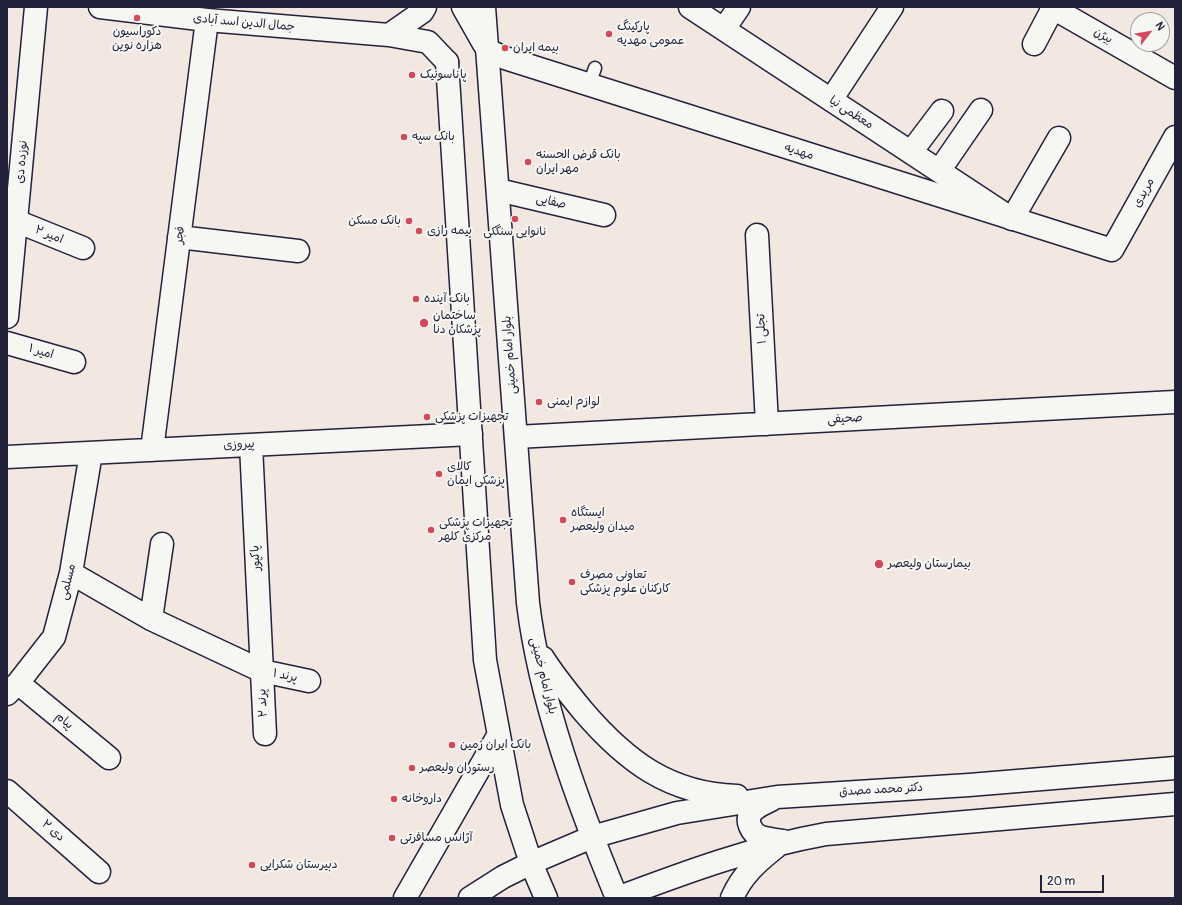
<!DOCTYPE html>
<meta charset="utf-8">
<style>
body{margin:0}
#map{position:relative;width:1182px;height:905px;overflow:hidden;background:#f3e7e2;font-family:Pangolin,sans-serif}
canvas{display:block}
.frame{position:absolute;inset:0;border:8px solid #22223b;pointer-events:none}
.north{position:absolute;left:1130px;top:12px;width:40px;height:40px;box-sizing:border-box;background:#f6f6f2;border:1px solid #a1a1a9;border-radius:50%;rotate:59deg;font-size:11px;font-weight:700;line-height:16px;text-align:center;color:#22223b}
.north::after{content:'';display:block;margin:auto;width:14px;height:18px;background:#d1495b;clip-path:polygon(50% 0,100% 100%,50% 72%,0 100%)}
.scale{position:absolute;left:1040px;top:875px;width:64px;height:18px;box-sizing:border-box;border:2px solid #22223b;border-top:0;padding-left:5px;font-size:12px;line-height:14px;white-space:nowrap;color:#22223b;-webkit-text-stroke:3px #f6f6f2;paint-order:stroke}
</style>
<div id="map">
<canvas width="1182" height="905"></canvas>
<div class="frame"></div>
<div class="north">N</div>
<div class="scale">20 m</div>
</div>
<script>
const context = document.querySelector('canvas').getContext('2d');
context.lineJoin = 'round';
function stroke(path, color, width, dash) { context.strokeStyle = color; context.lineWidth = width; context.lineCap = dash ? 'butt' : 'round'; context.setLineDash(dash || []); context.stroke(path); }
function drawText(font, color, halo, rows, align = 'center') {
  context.font = font + ' Pangolin,"Playpen Sans Arabic",sans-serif'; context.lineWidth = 4; context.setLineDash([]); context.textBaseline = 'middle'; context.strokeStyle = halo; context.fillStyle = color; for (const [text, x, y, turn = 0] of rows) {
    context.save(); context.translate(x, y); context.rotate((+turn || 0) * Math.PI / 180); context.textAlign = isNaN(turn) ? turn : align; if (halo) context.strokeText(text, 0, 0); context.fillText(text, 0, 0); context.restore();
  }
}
const service = new Path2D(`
 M589,85L595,68`);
const minor = new Path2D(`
 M690,7L1012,219L1059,138
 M1051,7L1175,78
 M724,29L739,7
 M1034,44L1053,8
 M831,100L892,7
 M911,152L942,111
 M939,171L981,110
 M498,190L604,215
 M16,221L83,248
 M757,235L767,424
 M179,237L298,251
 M7,343L74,362
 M516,437L1175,402
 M251,445L265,734
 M152,450L207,20
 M7,457L471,434
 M71,573L151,619L262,671L309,681
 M151,619L162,544
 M18,683L109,758
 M7,694L18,683L54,637L71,573L91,453
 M7,791L99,872`);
const tertiary = new Path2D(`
 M100,7L207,20L389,35L428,42L447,62
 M389,35L422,12L425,7
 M487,50L505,58L1112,250L1175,137
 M7,317L36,7`);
const secondary = new Path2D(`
 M463,7L484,44
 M484,7L528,603C540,702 579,806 617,898
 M447,62L485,660L512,805L531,863L546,898
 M543,658C555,677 569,694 583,711C626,761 669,794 737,796
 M771,800C761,805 744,811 750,826C752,831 755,835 761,837C768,839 776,840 783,841
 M405,898L498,736
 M470,898L503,877L531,863L592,837L677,813L777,797L969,785L1175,768
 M617,898C686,872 754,847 826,834L1175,804
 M732,898C742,875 757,862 776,847`);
stroke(service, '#22223b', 15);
stroke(minor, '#22223b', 25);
stroke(tertiary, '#22223b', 25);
stroke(secondary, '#22223b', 25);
stroke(service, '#f6f6f2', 12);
stroke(minor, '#f6f6f2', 22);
stroke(tertiary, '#f6f6f2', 22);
stroke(secondary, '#f6f6f2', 22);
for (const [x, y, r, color] of [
 [137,18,4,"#d1495b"],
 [609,34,4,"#d1495b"],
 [505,48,4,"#d1495b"],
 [412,75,4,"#d1495b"],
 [404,137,4,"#d1495b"],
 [528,162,4,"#d1495b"],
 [515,219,4,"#d1495b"],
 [409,221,4,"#d1495b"],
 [419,231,4,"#d1495b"],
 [416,299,4,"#d1495b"],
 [424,323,5,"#d1495b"],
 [539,402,4,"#d1495b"],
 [427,417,4,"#d1495b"],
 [439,474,4,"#d1495b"],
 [563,520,4,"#d1495b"],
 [431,530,4,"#d1495b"],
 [879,564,5,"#d1495b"],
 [572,582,4,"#d1495b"],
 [452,745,4,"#d1495b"],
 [412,768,4,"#d1495b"],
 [394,799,4,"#d1495b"],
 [392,838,4,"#d1495b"],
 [252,865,4,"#d1495b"]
]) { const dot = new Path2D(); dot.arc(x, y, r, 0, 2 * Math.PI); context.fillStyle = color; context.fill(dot); stroke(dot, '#f6f6f2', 1.5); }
drawText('12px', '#22223b', '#f6f6f2', [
 ["جمال الدین اسد آبادی",244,23,5],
 ["بیژن",1103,36,30],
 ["معظمی نیا",851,113,33],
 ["مهدیه",799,152,18],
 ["نوزده دی",22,162,-85],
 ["مریدی",1144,193,-61],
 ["صفایی",551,202,13],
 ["امیر ۲",49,235,22],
 ["فجر",180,235,-83],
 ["تجلی ١",762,329,-93],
 ["امیر ۱",41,352,16],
 ["بلوار امام خمینی",510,355,-94],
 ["صحیفی",845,419,-3],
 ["پیروزی",239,445,-3],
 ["پاکپور",256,558,-93],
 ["مسلمی",68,582,-76],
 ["پرند ۱",285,676,12],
 ["بلوار امام خمینی",543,676,76],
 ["پرند ۲",263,703,-93],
 ["پیام",64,721,39],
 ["دکتر محمد مصدق",881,790,-3],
 ["دی ۲",53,831,41]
]);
drawText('12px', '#22223b', '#f6f6f2', [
 ["پارکینگ",617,27],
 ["عمومی مهدیه",617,41],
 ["دکوراسیون",137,32,"center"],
 ["هزاره نوین",137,46,"center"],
 ["بیمه ایران",513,48],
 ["پاناسونیک",420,75],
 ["بانک سپه",412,137],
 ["بانک قرض الحسنه",536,155],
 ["مهر ایران",536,169],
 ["بانک مسکن",401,221,"right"],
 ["بیمه رازی",427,231],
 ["نانوایی سنگکی",515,232,"center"],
 ["بانک آینده",424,299],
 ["ساختمان",433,316],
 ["پزشکان دنا",433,330],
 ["لوازم ایمنی",547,402],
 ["تجهیزات پزشکی",435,417],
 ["کالای",447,467],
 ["پزشکی ایمان",447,481],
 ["ایستگاه",571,513],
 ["میدان ولیعصر",571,527],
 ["تجهیزات پزشکی",439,523],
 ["مرکزی کلهر",439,537],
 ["بیمارستان ولیعصر",888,564],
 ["تعاونی مصرف",580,575],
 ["کارکنان علوم پزشکی",580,589],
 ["بانک ایران زمین",460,745],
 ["رستوران ولیعصر",420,768],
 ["داروخانه",402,799],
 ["آژانس مسافرتی",400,838],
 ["دبیرستان شکرایی",260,865]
], 'left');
</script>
